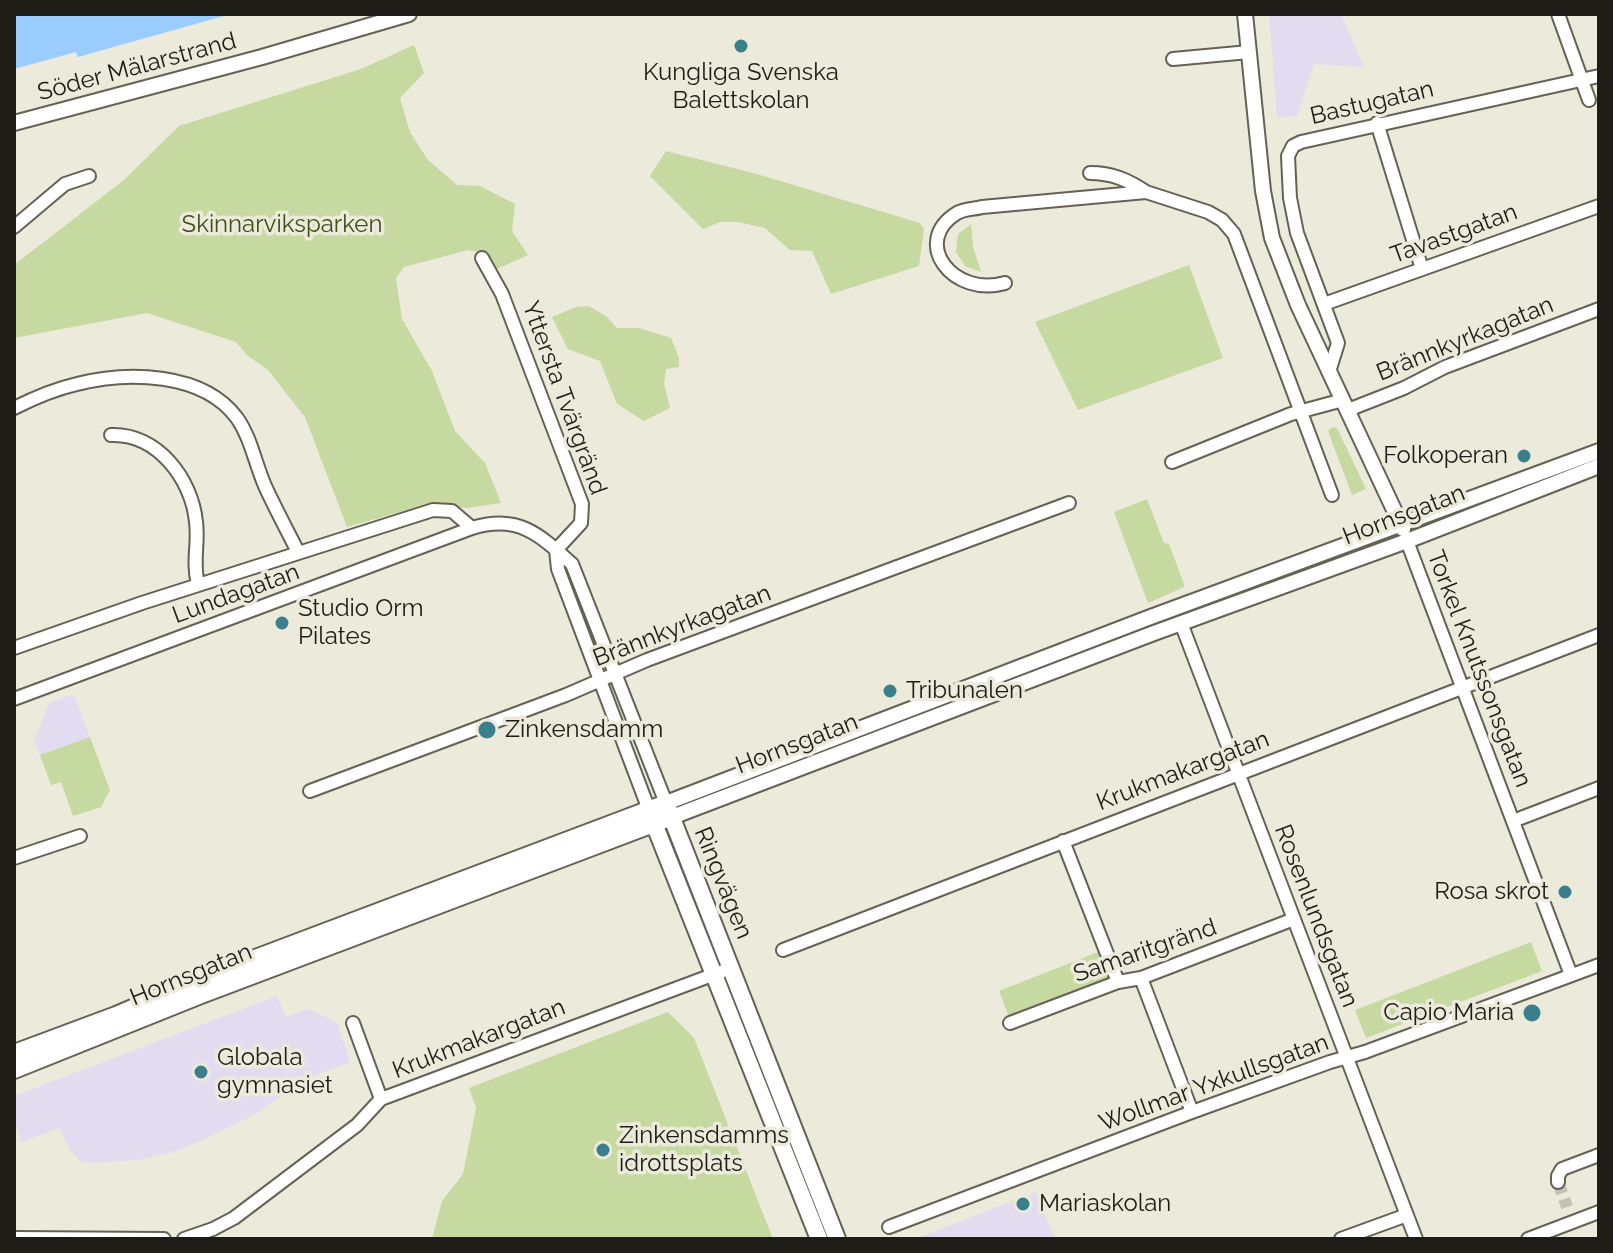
<!DOCTYPE html>
<meta charset="utf-8">
<style>
body{margin:0}
#map{position:relative;width:1613px;height:1253px;overflow:hidden;background:#eceada;font-family:Raleway,sans-serif}
canvas{display:block}
.frame{position:absolute;inset:0;border:16px solid #1d1c17;pointer-events:none}
</style>
<div id="map">
<canvas width="1613" height="1253"></canvas>
<div class="frame"></div>
</div>
<script>
const context = document.querySelector('canvas').getContext('2d');
context.lineJoin = 'round';
function fill(path, color) { context.fillStyle = color; context.fill(path, 'evenodd'); }
function stroke(path, color, width, dash) { context.strokeStyle = color; context.lineWidth = width; context.lineCap = dash ? 'butt' : 'round'; context.setLineDash(dash || []); context.stroke(path); }
function drawText(font, color, halo, rows, align = 'center') {
  context.font = font + ' Raleway,sans-serif'; context.lineWidth = 7; context.setLineDash([]); context.textBaseline = 'middle'; context.strokeStyle = halo; context.fillStyle = color; for (const [text, x, y, turn = 0] of rows) {
    context.save(); context.translate(x, y); context.rotate((+turn || 0) * Math.PI / 180); context.textAlign = isNaN(turn) ? turn : align; if (halo) context.strokeText(text, 0, 0); context.fillText(text, 0, 0); context.restore();
  }
}
fill(new Path2D(`
 M1269,14H1341L1364,67L1314,64L1297,116L1277,118Z
 M74,694L90,737L40,755L34,741L49,703Z
 M277,996L286,1017L307,1009L337,1022L350,1062L299,1082L258,1113L207,1138L176,1151L139,1160L90,1163L80,1161L71,1152L60,1128L21,1142L14,1121V1096Z
 M1036,1192L1055,1239H915Z`), '#e3dbf0');
fill(new Path2D(`
 M414,45L424,73L400,98L410,132L428,160L457,185L480,186L515,204L512,231L528,255L495,270L485,253L468,250L404,267L396,278L402,319L432,371L455,431L485,463L501,503L467,508L431,503L347,527L305,417L268,370L248,356L236,342L147,313L14,338V265L124,180L179,126L361,69Z
 M666,151L757,174L920,223L924,229L919,266L831,294L812,251L790,250L765,228L738,222H720L703,229L650,176Z
 M971,224L973,247L981,272L965,266L956,252L958,234Z
 M1189,265L1223,358L1078,410L1035,322Z
 M589,306L607,317L617,328H639L671,338L679,358V367L666,369L664,384L670,408L644,421L617,404L600,361L568,349L552,317L576,307Z
 M1333,427L1337,428L1366,489L1352,495L1328,431Z
 M1147,499L1164,543L1169,544L1184,584V587L1148,603L1114,512Z
 M90,737L110,790L101,807L73,816L61,782L51,785L40,755Z
 M1531,942L1542,971L1366,1038L1355,1010Z
 M1098,952L1109,979L1009,1017L999,991Z
 M668,1012L694,1038L773,1239H432L442,1201L463,1174L476,1108L469,1088Z`), '#c5d9a1');
fill(new Path2D(`
 M14,14H231L78,57L76,52L14,69Z`), '#9bccff');
stroke(new Path2D(`
 M1558,1182L1567,1207`), '#c3c1b3', 12, [12, 6]);
const minor = new Path2D(`
 M1558,14L1589,100
 M1173,59L1249,52
 M1377,123L1422,269
 M1090,173C1112,173 1128,180 1146,192
 M14,227L65,184L89,176
 M482,258L502,294L582,504L581,523L556,550
 M1005,283C953,298 910,242 957,213C964,209 975,209 982,207L1146,192L1208,212L1222,220L1234,234L1332,495
 M1324,304L1599,206
 M1329,372L1338,343L1297,233L1290,198L1288,156L1293,146L1301,142L1599,76
 M14,408C34,398 55,389 77,384C127,371 203,372 237,418C251,438 255,463 265,486C275,508 287,530 298,552
 M1348,410L1404,388L1445,367L1599,309
 M111,435C157,433 192,479 196,522C199,546 192,559 198,585
 M1172,462L1291,414L1343,400
 M1407,541L1571,975
 M556,550L558,569L649,810
 M1181,623L1416,1239
 M14,648L142,603L433,510L452,511L472,528
 M14,699L472,528C518,514 539,534 572,564L666,803
 M310,791L566,695L647,660L1069,503
 M1513,821L1599,788
 M1063,841L1118,982
 M14,858L80,836
 M783,950L1599,635
 M1141,978L1192,1112
 M353,1023L381,1099
 M1010,1023L1118,982L1141,978L1294,919
 M1558,1182V1176L1562,1169L1599,1155
 M889,1227L1192,1112L1330,1062L1365,1052L1599,965
 M14,1238L164,1239
 M184,1239L213,1229L234,1218L357,1125L381,1099L731,968
 M1341,1239L1407,1215
 M1528,1239L1599,1212`);
const tertiary = new Path2D(`
 M1245,14L1263,191L1272,238L1298,305L1403,529
 M14,123L262,57L409,14
 M666,803L1148,618L1599,451
 M672,817L1154,633L1407,541L1599,466`);
const secondary = new Path2D(`
 M651,816L819,1239
 M14,1053L116,1015L205,977L666,803L837,1239
 M14,1070L201,995L672,817`);
stroke(minor, '#646254', 16);
stroke(tertiary, '#646254', 18);
stroke(secondary, '#646254', 20);
stroke(minor, '#fff', 12);
stroke(tertiary, '#fff', 14);
stroke(secondary, '#fff', 16);
for (const [x, y, r, color] of [
 [741,46,8,"#3a808c"],
 [1524,456,8,"#3a808c"],
 [282,623,8,"#3a808c"],
 [890,691,8,"#3a808c"],
 [487,730,10,"#3a808c"],
 [1565,892,8,"#3a808c"],
 [1532,1013,10,"#3a808c"],
 [201,1072,8,"#3a808c"],
 [603,1150,8,"#3a808c"],
 [1023,1204,8,"#3a808c"]
]) { const dot = new Path2D(); dot.arc(x, y, r, 0, 2 * Math.PI); context.fillStyle = color; context.fill(dot); stroke(dot, '#eceada', 3); }
drawText('24px', '#1d1c17', '#eceada', [
 ["Söder Mälarstrand",137,67,-15],
 ["Bastugatan",1372,103,-13],
 ["Tavastgatan",1454,234,-20],
 ["Brännkyrkagatan",1465,339,-22],
 ["Yttersta Tvärgränd",564,398,70],
 ["Hornsgatan",1404,515,-21],
 ["Lundagatan",236,594,-20],
 ["Brännkyrkagatan",682,626,-21],
 ["Torkel Knutssonsgatan",1479,669,69],
 ["Hornsgatan",797,744,-21],
 ["Krukmakargatan",1183,771,-21],
 ["Ringvägen",723,883,68],
 ["Rosenlundsgatan",1316,916,69],
 ["Samaritgränd",1145,951,-19],
 ["Hornsgatan",191,975,-22],
 ["Krukmakargatan",479,1039,-21],
 ["Wollmar Yxkullsgatan",1214,1083,-20]
]);
drawText('24px', '#1d1c17', '#eceada', [
 ["Kungliga Svenska",741,73,"center"],
 ["Balettskolan",741,101,"center"],
 ["Folkoperan",1508,456,"right"],
 ["Studio Orm",298,609],
 ["Pilates",298,637],
 ["Tribunalen",906,691],
 ["Zinkensdamm",505,730],
 ["Rosa skrot",1549,892,"right"],
 ["Capio Maria",1514,1013,"right"],
 ["Globala",217,1058],
 ["gymnasiet",217,1086],
 ["Zinkensdamms",619,1136],
 ["idrottsplats",619,1164],
 ["Mariaskolan",1039,1204]
], 'left');
drawText('24px', '#3f5015', '#eceada', [
 ["Skinnarviksparken",282,225]
]);
</script>
